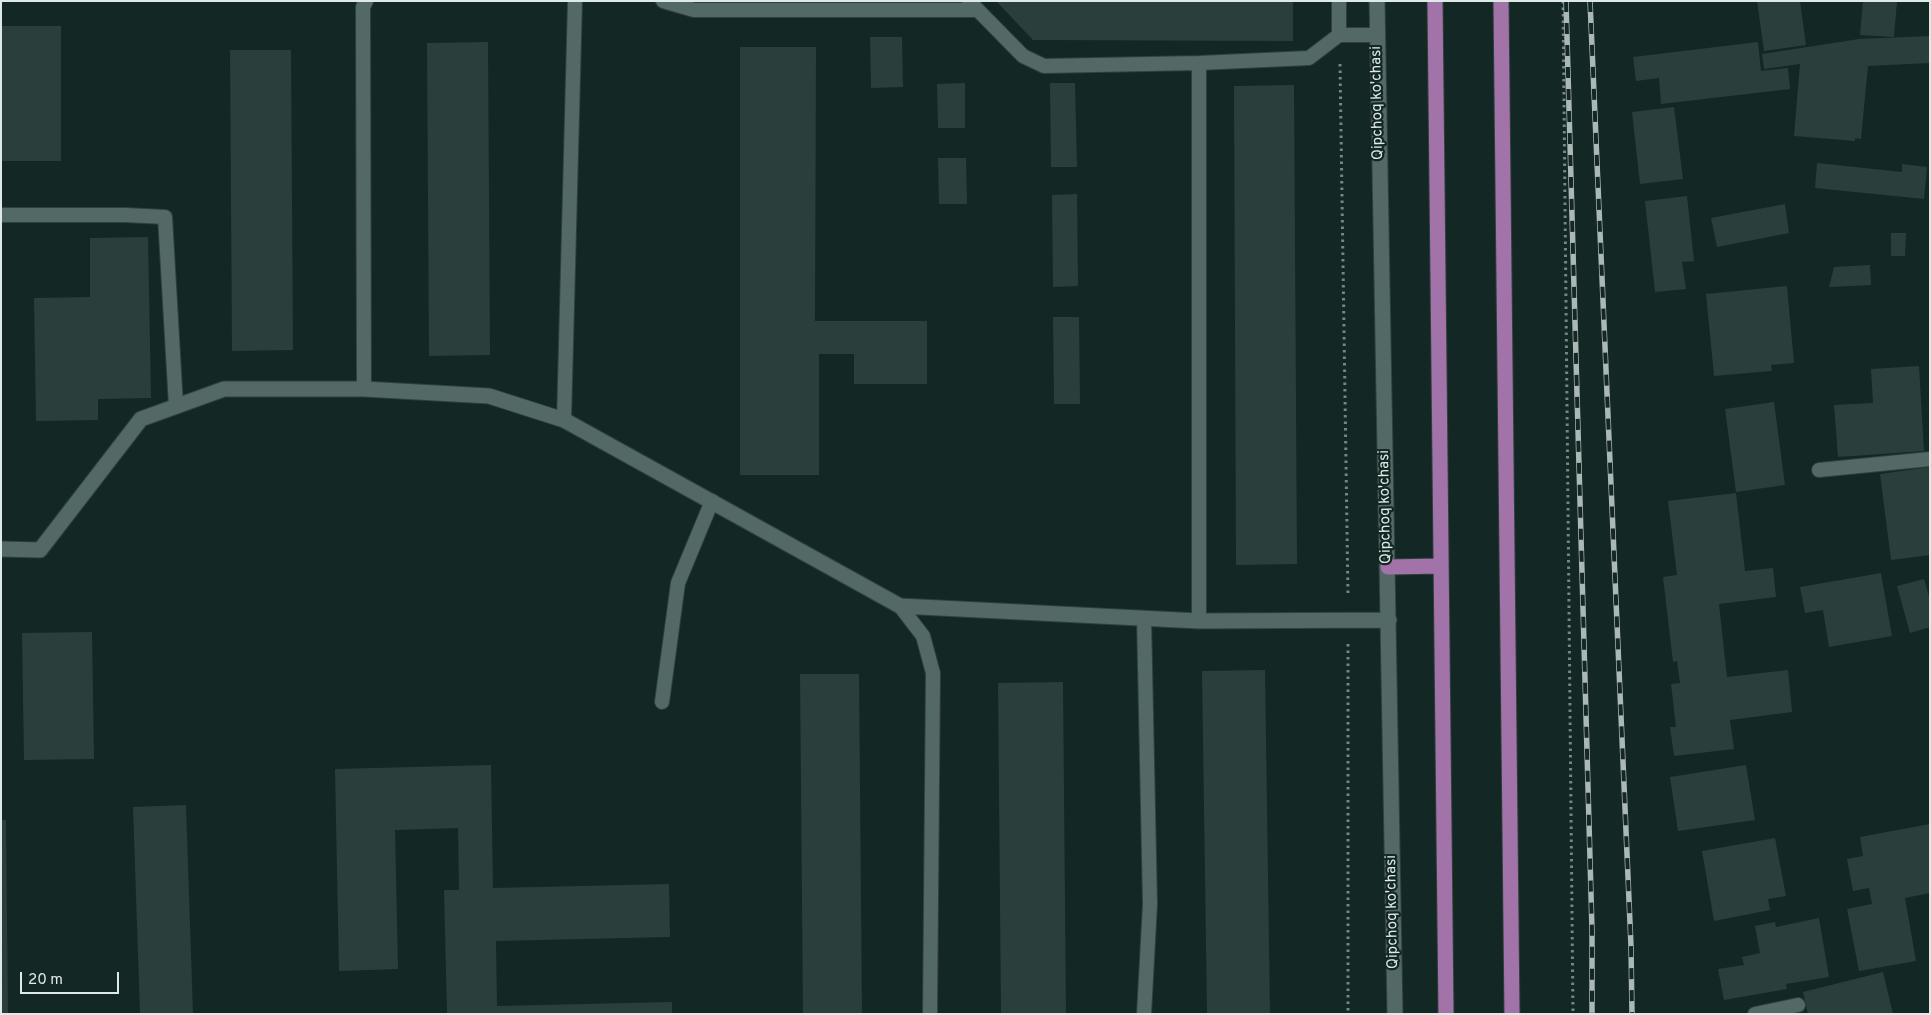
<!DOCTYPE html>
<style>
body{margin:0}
#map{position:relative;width:1931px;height:1015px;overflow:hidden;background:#132724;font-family:Overpass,sans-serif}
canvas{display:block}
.frame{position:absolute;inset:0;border:2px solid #deeae7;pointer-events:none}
.scale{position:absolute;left:20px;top:972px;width:99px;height:22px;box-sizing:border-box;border:2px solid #deeae7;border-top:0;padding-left:6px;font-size:15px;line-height:18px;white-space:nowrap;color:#deeae7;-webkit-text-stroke:4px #132724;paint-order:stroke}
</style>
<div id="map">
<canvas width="1931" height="1015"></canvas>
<div class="frame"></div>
<div class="scale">20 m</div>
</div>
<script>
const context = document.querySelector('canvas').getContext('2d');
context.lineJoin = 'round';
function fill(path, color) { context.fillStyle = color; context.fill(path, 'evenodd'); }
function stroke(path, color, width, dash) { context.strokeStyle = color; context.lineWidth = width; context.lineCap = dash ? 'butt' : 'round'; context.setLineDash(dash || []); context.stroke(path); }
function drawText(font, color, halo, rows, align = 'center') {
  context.font = font + ' Overpass,sans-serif'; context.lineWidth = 4.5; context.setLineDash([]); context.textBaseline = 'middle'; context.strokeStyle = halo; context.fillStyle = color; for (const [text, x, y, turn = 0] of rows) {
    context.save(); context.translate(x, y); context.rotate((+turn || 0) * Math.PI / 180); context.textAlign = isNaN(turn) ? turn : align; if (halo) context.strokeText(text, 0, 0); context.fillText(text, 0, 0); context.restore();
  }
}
fill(new Path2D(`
 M996,1H1293V41L1033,40Z
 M1757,1H1800L1806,45L1764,51Z
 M1863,1H1897L1894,37L1860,35Z
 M1,26H61V161H1Z
 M1930,36V63L1868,66L1861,139L1855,138V141L1794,136L1800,64L1764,69L1762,54L1859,39Z
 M870,37H902L903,87L871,88Z
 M488,42L490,355L429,356L427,43Z
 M1758,42L1761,71L1788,68L1790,89L1661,104L1659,78L1636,81L1633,57Z
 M740,47H816L815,321H927V384H854V354H819V475H740Z
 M230,50H291L293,350L232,351Z
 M965,83V128H938L937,84Z
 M1050,83H1075L1077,167H1051Z
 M1294,85L1297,564L1236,565L1234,86Z
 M1674,107L1683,179L1640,184L1632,112Z
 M938,158H966L967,204H939Z
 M1817,163L1902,172V164L1927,167L1924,199L1815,188Z
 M1077,194L1078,286L1053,287L1052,195Z
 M1687,196L1694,261L1682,262L1686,289L1655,292L1645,201Z
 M1785,204L1789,233L1717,247L1711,218Z
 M1891,233H1906L1905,256H1891Z
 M148,237L151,398L98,399V420L36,421L34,298L90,297V238Z
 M1870,265L1871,285L1829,287L1834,267Z
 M1787,286L1794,363L1771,365L1772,371L1714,376L1706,294Z
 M1053,317H1079L1080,404H1054Z
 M1919,366L1924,451L1838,457L1834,405L1873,403L1871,369Z
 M1774,402L1785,485L1736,492L1725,409Z
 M1930,467V555L1891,560L1880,474Z
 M1736,493L1745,571L1773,568L1776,597L1719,604L1727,677L1788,670L1792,712L1730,720L1734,749L1674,756L1670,727H1676L1671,684L1680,683L1677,661L1673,662L1663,577L1677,575L1668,501Z
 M1881,573L1892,636L1829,647L1823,610L1805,613L1800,587Z
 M1924,579L1930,600V627L1910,633L1897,586Z
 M92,632L94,759L24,760L22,633Z
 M1265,670L1270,1014H1207L1202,671Z
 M800,674H859L862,1014H803Z
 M1063,682L1066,1014H1001L998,683Z
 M491,765L493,888L669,884L670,937L496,941L497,1006L672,1002V1014H447L444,890H459L458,828L395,830L398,969L339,971L335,769Z
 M1746,765L1755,820L1678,831L1670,777Z
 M186,805L193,1014H140L133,807Z
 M1,820H6L8,1014H1Z
 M1930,824V893L1905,898L1916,961L1859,971L1847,909L1872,904L1869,888L1853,891L1847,859L1863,856L1860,837Z
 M1775,838L1786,896L1768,899L1770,910L1714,921L1702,851Z
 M1819,918L1829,977L1786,984L1787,989L1724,1000L1718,969L1744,965L1742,957L1760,953L1755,926L1775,922L1776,927Z
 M1883,972L1893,1014H1808L1803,992Z`), '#2a3f3b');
const lane = new Path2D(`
 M663,1L694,10H978
 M969,1L1023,56L1044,66L1199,63L1309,58L1339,35H1377
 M1339,1V35
 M1,215H125L165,217L176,406
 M364,389L363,7L366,1
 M564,420L575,1
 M1819,470L1930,459
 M900,606L923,636L933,673L930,1014
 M1199,621V63
 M662,702L678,583L712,501
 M1144,1014L1150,904L1144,618
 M1755,1014L1798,1005`);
const street = new Path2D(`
 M1377,1L1395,1014
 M1,549L40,550L141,419L224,389H364L489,396L564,420L900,606L1199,621L1389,620`);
const primary = new Path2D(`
 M1435,1L1446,1014
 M1501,1L1512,1014
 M1388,567L1441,566`);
stroke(lane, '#31403d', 16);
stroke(street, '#31403d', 17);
stroke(primary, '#31403d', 17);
stroke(new Path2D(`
 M1563,1L1573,1014
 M1340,64L1348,596
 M1348,644V1014`), '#758683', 3, [2.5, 4]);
stroke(lane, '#536965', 14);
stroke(street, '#536965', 15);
stroke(primary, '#a273a9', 15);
const rail = new Path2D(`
 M1566,1L1592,930V1014
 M1590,1L1631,946L1632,1014`);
stroke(rail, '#abb9b6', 5.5);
stroke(rail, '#132724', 4, [11]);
drawText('15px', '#deeae7', '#132724', [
 ["Qipchoq ko'chasi",1378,103,-91],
 ["Qipchoq ko'chasi",1386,507,-91],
 ["Qipchoq ko'chasi",1393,912,-91]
]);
</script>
